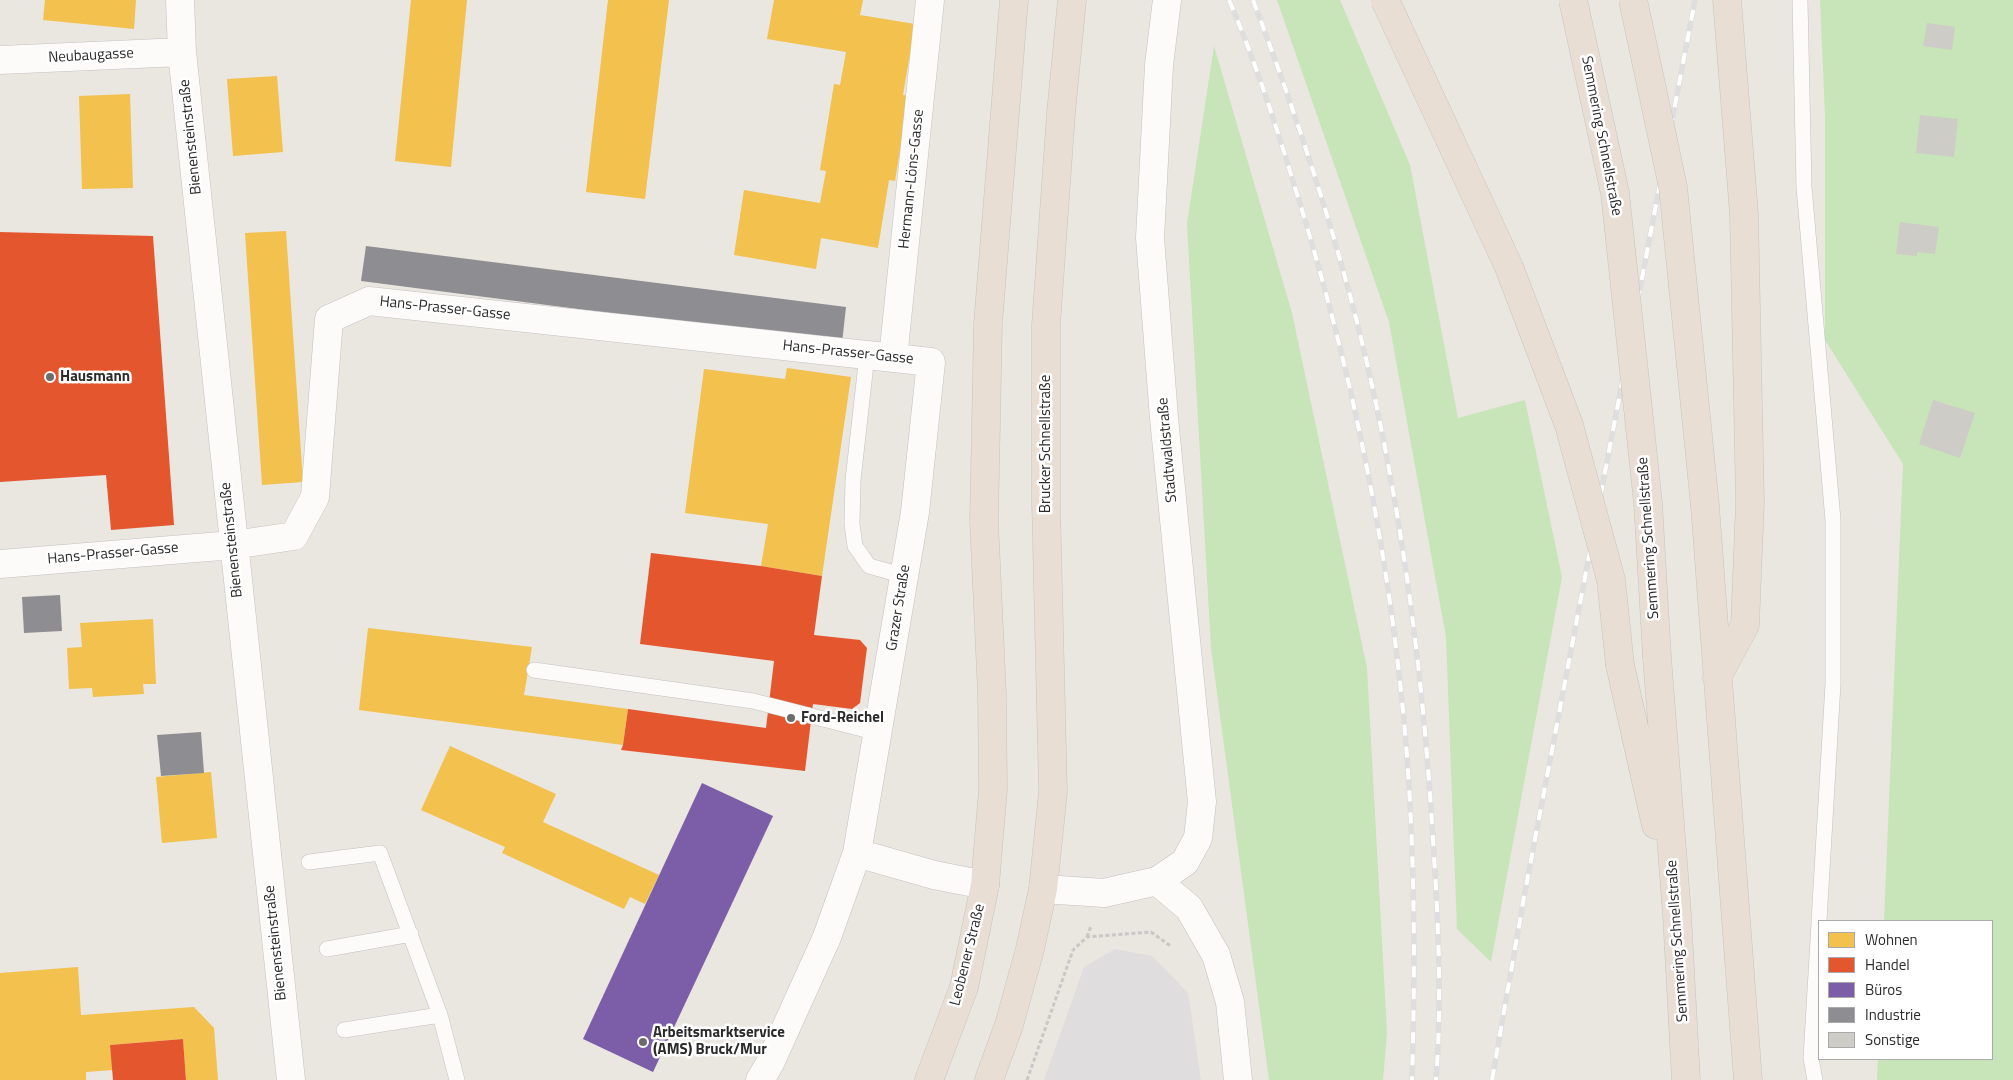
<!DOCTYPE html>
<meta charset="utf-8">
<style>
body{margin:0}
#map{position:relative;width:2013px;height:1080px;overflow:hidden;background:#eae6e0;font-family:"Titillium Web",sans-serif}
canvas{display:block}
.legend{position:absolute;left:1818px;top:920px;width:175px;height:140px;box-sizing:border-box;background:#fff;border:1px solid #aaa;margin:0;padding:6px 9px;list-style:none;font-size:15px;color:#2b2b2b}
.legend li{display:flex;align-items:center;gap:10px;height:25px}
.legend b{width:25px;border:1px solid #aaa}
</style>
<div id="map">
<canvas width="2013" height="1080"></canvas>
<ul class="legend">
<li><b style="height:14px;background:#f2c14e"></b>Wohnen</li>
<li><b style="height:14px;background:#e4572e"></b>Handel</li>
<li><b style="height:14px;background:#7b5ea7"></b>Büros</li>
<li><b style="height:14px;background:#8d8d92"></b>Industrie</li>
<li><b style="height:14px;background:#ceccc7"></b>Sonstige</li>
</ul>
</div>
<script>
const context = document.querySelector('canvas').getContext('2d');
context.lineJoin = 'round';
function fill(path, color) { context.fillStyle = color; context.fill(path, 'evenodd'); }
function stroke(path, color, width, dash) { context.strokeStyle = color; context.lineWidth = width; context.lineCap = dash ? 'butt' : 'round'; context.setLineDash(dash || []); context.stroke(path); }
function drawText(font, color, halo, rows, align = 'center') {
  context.font = font + ' "Titillium Web",sans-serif'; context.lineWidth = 5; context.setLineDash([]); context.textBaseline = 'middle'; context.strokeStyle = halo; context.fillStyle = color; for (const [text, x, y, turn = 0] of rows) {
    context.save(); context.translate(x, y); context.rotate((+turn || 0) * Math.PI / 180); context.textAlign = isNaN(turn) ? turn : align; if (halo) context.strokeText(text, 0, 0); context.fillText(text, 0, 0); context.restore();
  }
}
fill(new Path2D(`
 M1115,949L1152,956L1188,993L1201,1080H1044L1084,967Z`), '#e0dddf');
fill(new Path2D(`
 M1277,0H1340L1410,165L1458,418L1525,400L1562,577L1491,962L1457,929L1446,637L1389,322Z
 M1820,0H2013V1080H1877L1878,1059H1992V921H1884L1903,464L1825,340V116Z
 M1214,46L1292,313L1367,668L1387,1033L1383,1080H1269L1211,648L1187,224Z`), '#c8e4b9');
fill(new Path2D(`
 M45,0H136L134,29L43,20Z
 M411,0H467L451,167L395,161Z
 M608,0H669L645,199L586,192Z
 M774,0H863L860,15L915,24L903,95L909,96L895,181L889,180L878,248L821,238L816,269L734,255L744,190L820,203L826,171L820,170L834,84L840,85L846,52L767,39Z
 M277,76L283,152L233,156L227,79Z
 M130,94L133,188L82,189L79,96Z
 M286,231L303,482L262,485L245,233Z
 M787,368L851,377L822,576L761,566L768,524L685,513L704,369L785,379Z
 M153,619L156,684H143L144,694L93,697L92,688L69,689L67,648L82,647L80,623Z
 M368,628L532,647L524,695L628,709L623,745L359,710Z
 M450,746L556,794L543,822L659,875L645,904L630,897L624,909L502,853L505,847L421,810Z
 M211,772L217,838L162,843L156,777Z
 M78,967L81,1015L194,1007L214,1028L218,1080H186L183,1039L110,1045L113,1070L86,1072V1080H0V973Z`), '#f2c14e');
fill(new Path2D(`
 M0,232L153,236L174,525L111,530L106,475L0,482Z
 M651,553L761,566L822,576L814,635L860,640L867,648L860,703L852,709L813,704L805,771L621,750L623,745L628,709L766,728L774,661L640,644Z
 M183,1039L186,1080H113L110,1045Z`), '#e4572e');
fill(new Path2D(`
 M702,783L773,816L653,1072L583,1039Z`), '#7b5ea7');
fill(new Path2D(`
 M366,246L846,307L842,343L361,281Z
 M60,595L62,631L24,633L22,597Z
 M201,732L204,773L161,776L157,735Z`), '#8d8d92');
fill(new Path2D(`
 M1927,23L1955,27L1952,50L1923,46Z
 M1920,115L1958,119L1954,157L1916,153Z
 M1900,222L1939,227L1935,254L1917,252V256L1896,254Z
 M1933,400L1975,413L1960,458L1919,444Z`), '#ceccc7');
const lane = new Path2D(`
 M1800,0L1804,187L1833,520V684L1819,921
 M867,355L853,480L852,524L855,546L869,566L905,576
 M534,670L753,701L878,733
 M309,862L380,853L440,1015L457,1080
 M327,949L411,934
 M344,1030L440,1015
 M1815,1080L1811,1058L1819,923`);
const street = new Path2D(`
 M180,0L182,52L291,1080
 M0,60L182,52
 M893,358L930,0
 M0,564L233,545L294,536L315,497L329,319L369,301L931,362L915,512L857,853L827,937L770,1063L760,1080
 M857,853L934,875L985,885`);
const secondary = new Path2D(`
 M1157,881L1189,908L1216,955L1230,1002L1238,1080
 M1043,889L1104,893L1157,881L1185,862L1198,838L1202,802L1164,418L1150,238L1159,65L1167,0`);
const highway = new Path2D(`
 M1705,506L1748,1080
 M1657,657L1677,914L1686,1080
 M1620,665L1656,825
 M1717,677L1745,625L1750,502L1744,214L1727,0
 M929,1080L964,987L985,885L993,790L992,694L984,521L988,324L1014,0
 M989,1080L1009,1025L1030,949L1043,889L1053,792L1046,503V325L1061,113L1072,0`);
stroke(lane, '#c3c2c1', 16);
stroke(street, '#c3c2c1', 29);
stroke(secondary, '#c3c2c1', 29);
stroke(highway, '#c5c4c1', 29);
stroke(new Path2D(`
 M1087,937L1091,926
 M1027,1080L1073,950L1087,937L1151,932L1172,947`), '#c8c8c7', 3, [4, 2.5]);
stroke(lane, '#fcfbfa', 15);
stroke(street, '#fcfbfa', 28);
stroke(secondary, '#fcfbfa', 28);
stroke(highway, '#e9ded3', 28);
const rail = new Path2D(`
 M1229,0C1256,63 1277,128 1297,194C1355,380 1394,575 1408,770C1415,873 1415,976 1412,1080
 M1253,0C1293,106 1329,213 1357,322C1397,481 1420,645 1431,809C1437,898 1443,990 1436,1080
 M1492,1080L1524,897L1695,0`);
stroke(rail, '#dedede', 5.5);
stroke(rail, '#fff', 4, [11]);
const highwayBridge = new Path2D(`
 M1385,0L1509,267L1569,425L1611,580L1620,665
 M1573,0L1615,193L1648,503L1657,657
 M1633,0L1673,187L1705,506`);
stroke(highwayBridge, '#c5c4c1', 29, []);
stroke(highwayBridge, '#e9ded3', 28);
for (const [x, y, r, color] of [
 [50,377,5,"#6e6c6a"],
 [791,718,5,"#6e6c6a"],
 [643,1042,5,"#6e6c6a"]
]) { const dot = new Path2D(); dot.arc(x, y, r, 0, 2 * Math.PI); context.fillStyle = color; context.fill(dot); stroke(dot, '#fff', 2); }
drawText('15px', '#2b2b2b', '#fff', [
 ["Neubaugasse",91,56,-3],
 ["Semmering Schnellstraße",1601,136,79],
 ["Bienensteinstraße",191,137,-96],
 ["Hermann-Löns-Gasse",912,179,-84],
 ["Hans-Prasser-Gasse",445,309,6],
 ["Hans-Prasser-Gasse",848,353,6],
 ["Brucker Schnellstraße",1046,444,-90],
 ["Stadtwaldstraße",1168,450,-95],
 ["Semmering Schnellstraße",1649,538,-94],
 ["Bienensteinstraße",232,540,-96],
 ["Hans-Prasser-Gasse",113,554,-5],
 ["Grazer Straße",899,608,-81],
 ["Semmering Schnellstraße",1678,941,-94],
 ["Bienensteinstraße",276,943,-96],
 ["Leobener Straße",968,955,-76]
]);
drawText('bold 15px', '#2b2b2b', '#fff', [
 ["Hausmann",60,377],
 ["Ford-Reichel",801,718],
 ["Arbeitsmarktservice",653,1033],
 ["(AMS) Bruck/Mur",653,1050]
], 'left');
</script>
